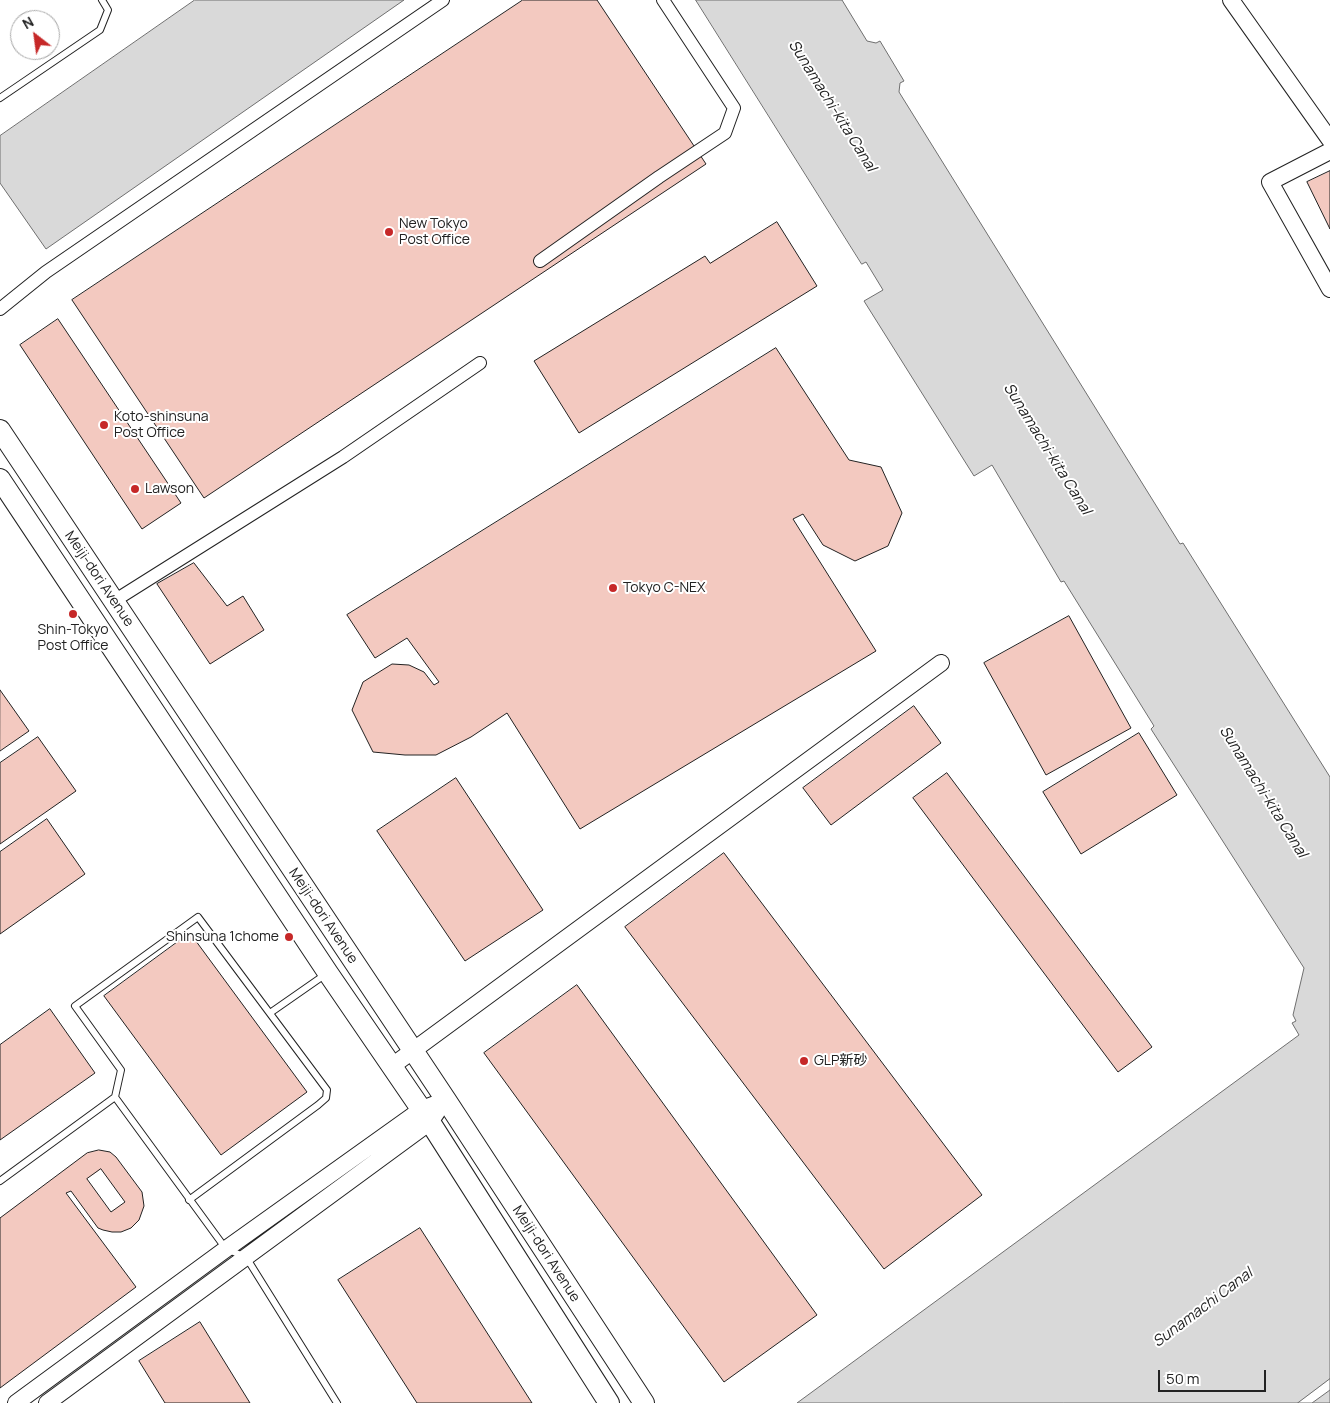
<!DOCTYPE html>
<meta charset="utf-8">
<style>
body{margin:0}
#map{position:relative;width:1330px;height:1403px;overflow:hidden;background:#fff;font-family:Manrope,sans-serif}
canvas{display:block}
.north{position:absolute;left:10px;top:10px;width:50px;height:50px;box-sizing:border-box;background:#fff;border:1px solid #a7a7a7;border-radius:50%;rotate:330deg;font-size:14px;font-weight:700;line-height:20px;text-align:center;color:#222}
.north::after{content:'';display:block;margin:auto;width:18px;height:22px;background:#c62828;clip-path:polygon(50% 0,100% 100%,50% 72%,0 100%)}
.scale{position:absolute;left:1158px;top:1370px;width:108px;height:22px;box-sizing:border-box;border:2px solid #222;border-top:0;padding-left:6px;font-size:15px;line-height:18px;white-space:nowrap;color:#222;-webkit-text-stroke:4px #fff;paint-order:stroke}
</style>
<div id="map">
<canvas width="1330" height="1403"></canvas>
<div class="north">N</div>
<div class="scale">50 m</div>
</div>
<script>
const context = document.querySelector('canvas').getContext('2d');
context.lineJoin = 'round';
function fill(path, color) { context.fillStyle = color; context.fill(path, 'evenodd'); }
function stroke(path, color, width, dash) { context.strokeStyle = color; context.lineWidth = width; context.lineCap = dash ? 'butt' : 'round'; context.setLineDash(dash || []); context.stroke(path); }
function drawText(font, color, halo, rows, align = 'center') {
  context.font = font + ' Manrope,"Noto Sans JP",sans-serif'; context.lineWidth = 4; context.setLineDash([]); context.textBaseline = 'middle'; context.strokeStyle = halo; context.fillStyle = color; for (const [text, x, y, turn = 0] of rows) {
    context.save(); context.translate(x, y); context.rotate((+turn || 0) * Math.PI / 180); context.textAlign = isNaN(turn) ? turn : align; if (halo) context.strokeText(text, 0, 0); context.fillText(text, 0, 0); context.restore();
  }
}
const water = new Path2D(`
 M195,0H404L46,249L0,183V136Z
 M696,0H842L867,41L876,43L880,41L904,81L900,83L899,92L1180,544L1183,543L1330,777V1403H797L1299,1035L1292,1023L1296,1021L1293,1015L1304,968L1151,729L1154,726L1064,581L1061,582L992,465L974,476L864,301L883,290L866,262L862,264Z`);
fill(water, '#d9d9d9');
stroke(water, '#6f6f6f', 1);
const pier = new Path2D(`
 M1330,1379V1390L1312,1403H1298Z`);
fill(pier, '#fff');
stroke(pier, '#6f6f6f', 1);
const building = new Path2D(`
 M523,0H597L706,164L204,498L72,300Z
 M1330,171V229L1307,182Z
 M777,222L817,286L579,433L534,361L705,256L710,263Z
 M58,319L181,503L142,529L20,345Z
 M776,348L849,460L881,467L902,513L888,546L855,561L823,545L803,514L793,519L876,651L580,829L507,713L471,737L436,755H405L373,752L352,710L363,682L392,664L409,665L424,672L434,685L439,682L407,638L375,658L347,615Z
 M194,563L227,606L243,596L264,630L210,664L157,584Z
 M1069,616L1131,728L1046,775L984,663Z
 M0,690L29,731L0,751Z
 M914,706L941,743L831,825L803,788Z
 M1139,733L1177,795L1081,854L1043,792Z
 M38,737L76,791L0,844V763Z
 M947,773L1152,1047L1118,1072L913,798Z
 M456,778L543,910L465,961L377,831Z
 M47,819L85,874L0,934V852Z
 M724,853L982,1195L884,1269L625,927Z
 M190,933L307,1092L221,1155L104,996Z
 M577,985L817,1315L724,1382L484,1053Z
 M50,1009L95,1073L0,1140V1045Z
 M99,1150L110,1152L116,1157L142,1192L144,1206L139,1220L131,1228L121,1232H112L103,1230L98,1228L71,1191L66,1193L136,1287L0,1388V1218L87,1153ZM101,1169L125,1202L111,1212L87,1179Z
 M420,1228L532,1403H417L338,1280Z
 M200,1322L250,1403H165L139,1361Z`);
fill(building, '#f3c9c0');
stroke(building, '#222', 1);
const service = new Path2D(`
 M0,98L100,30L108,10L102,0
 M270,1013L326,974
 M115,1097L226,1249L246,1257L337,1403
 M0,1181L115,1097L121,1070L75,1006L198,917L327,1090L326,1098L318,1105L189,1200`);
const minor = new Path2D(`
 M540,261L659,177L725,133L734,108L663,0
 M0,309L46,272L443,0
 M114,601L343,457L480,363`);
const tertiary = new Path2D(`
 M1231,0L1330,140
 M1330,151L1270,182L1330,289
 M392,1066L941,663
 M16,1403L226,1249L422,1109L446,1100
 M47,1403L430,1122L437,1112`);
const primary = new Path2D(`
 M0,430L446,1100L644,1403
 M0,479L328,973L430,1122L609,1403`);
stroke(service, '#222', 8);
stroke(minor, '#222', 14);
stroke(tertiary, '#222', 18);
stroke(primary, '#222', 22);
stroke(service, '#fff', 6);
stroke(minor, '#fff', 12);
stroke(tertiary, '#fff', 16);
stroke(primary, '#fff', 20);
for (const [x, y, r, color] of [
 [389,232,5,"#c62828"],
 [104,425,5,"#c62828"],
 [135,489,5,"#c62828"],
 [613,588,5,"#c62828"],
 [73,614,5,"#c62828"],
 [289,937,5,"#c62828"],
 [804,1061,5,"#c62828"]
]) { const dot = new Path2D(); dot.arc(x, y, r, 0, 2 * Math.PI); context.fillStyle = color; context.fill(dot); stroke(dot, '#fff', 2); }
drawText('14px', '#222', '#fff', [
 ["New Tokyo",399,224],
 ["Post Office",399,240],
 ["Koto-shinsuna",114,417],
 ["Post Office",114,433],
 ["Lawson",145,489],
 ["Tokyo C-NEX",623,588],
 ["Shin-Tokyo",73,630,"center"],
 ["Post Office",73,646,"center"],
 ["Shinsuna 1chome",279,937,"right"],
 ["GLP新砂",814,1061]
], 'left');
drawText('14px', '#222', '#fff', [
 ["Meiji-dori Avenue",99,579,56],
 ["Meiji-dori Avenue",323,916,56],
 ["Meiji-dori Avenue",546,1254,57]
]);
drawText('italic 15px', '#222', '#fff', [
 ["Sunamachi-kita Canal",832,106,58],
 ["Sunamachi-kita Canal",1047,449,58],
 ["Sunamachi-kita Canal",1263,792,58],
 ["Sunamachi Canal",1203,1308,-37]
]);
</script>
